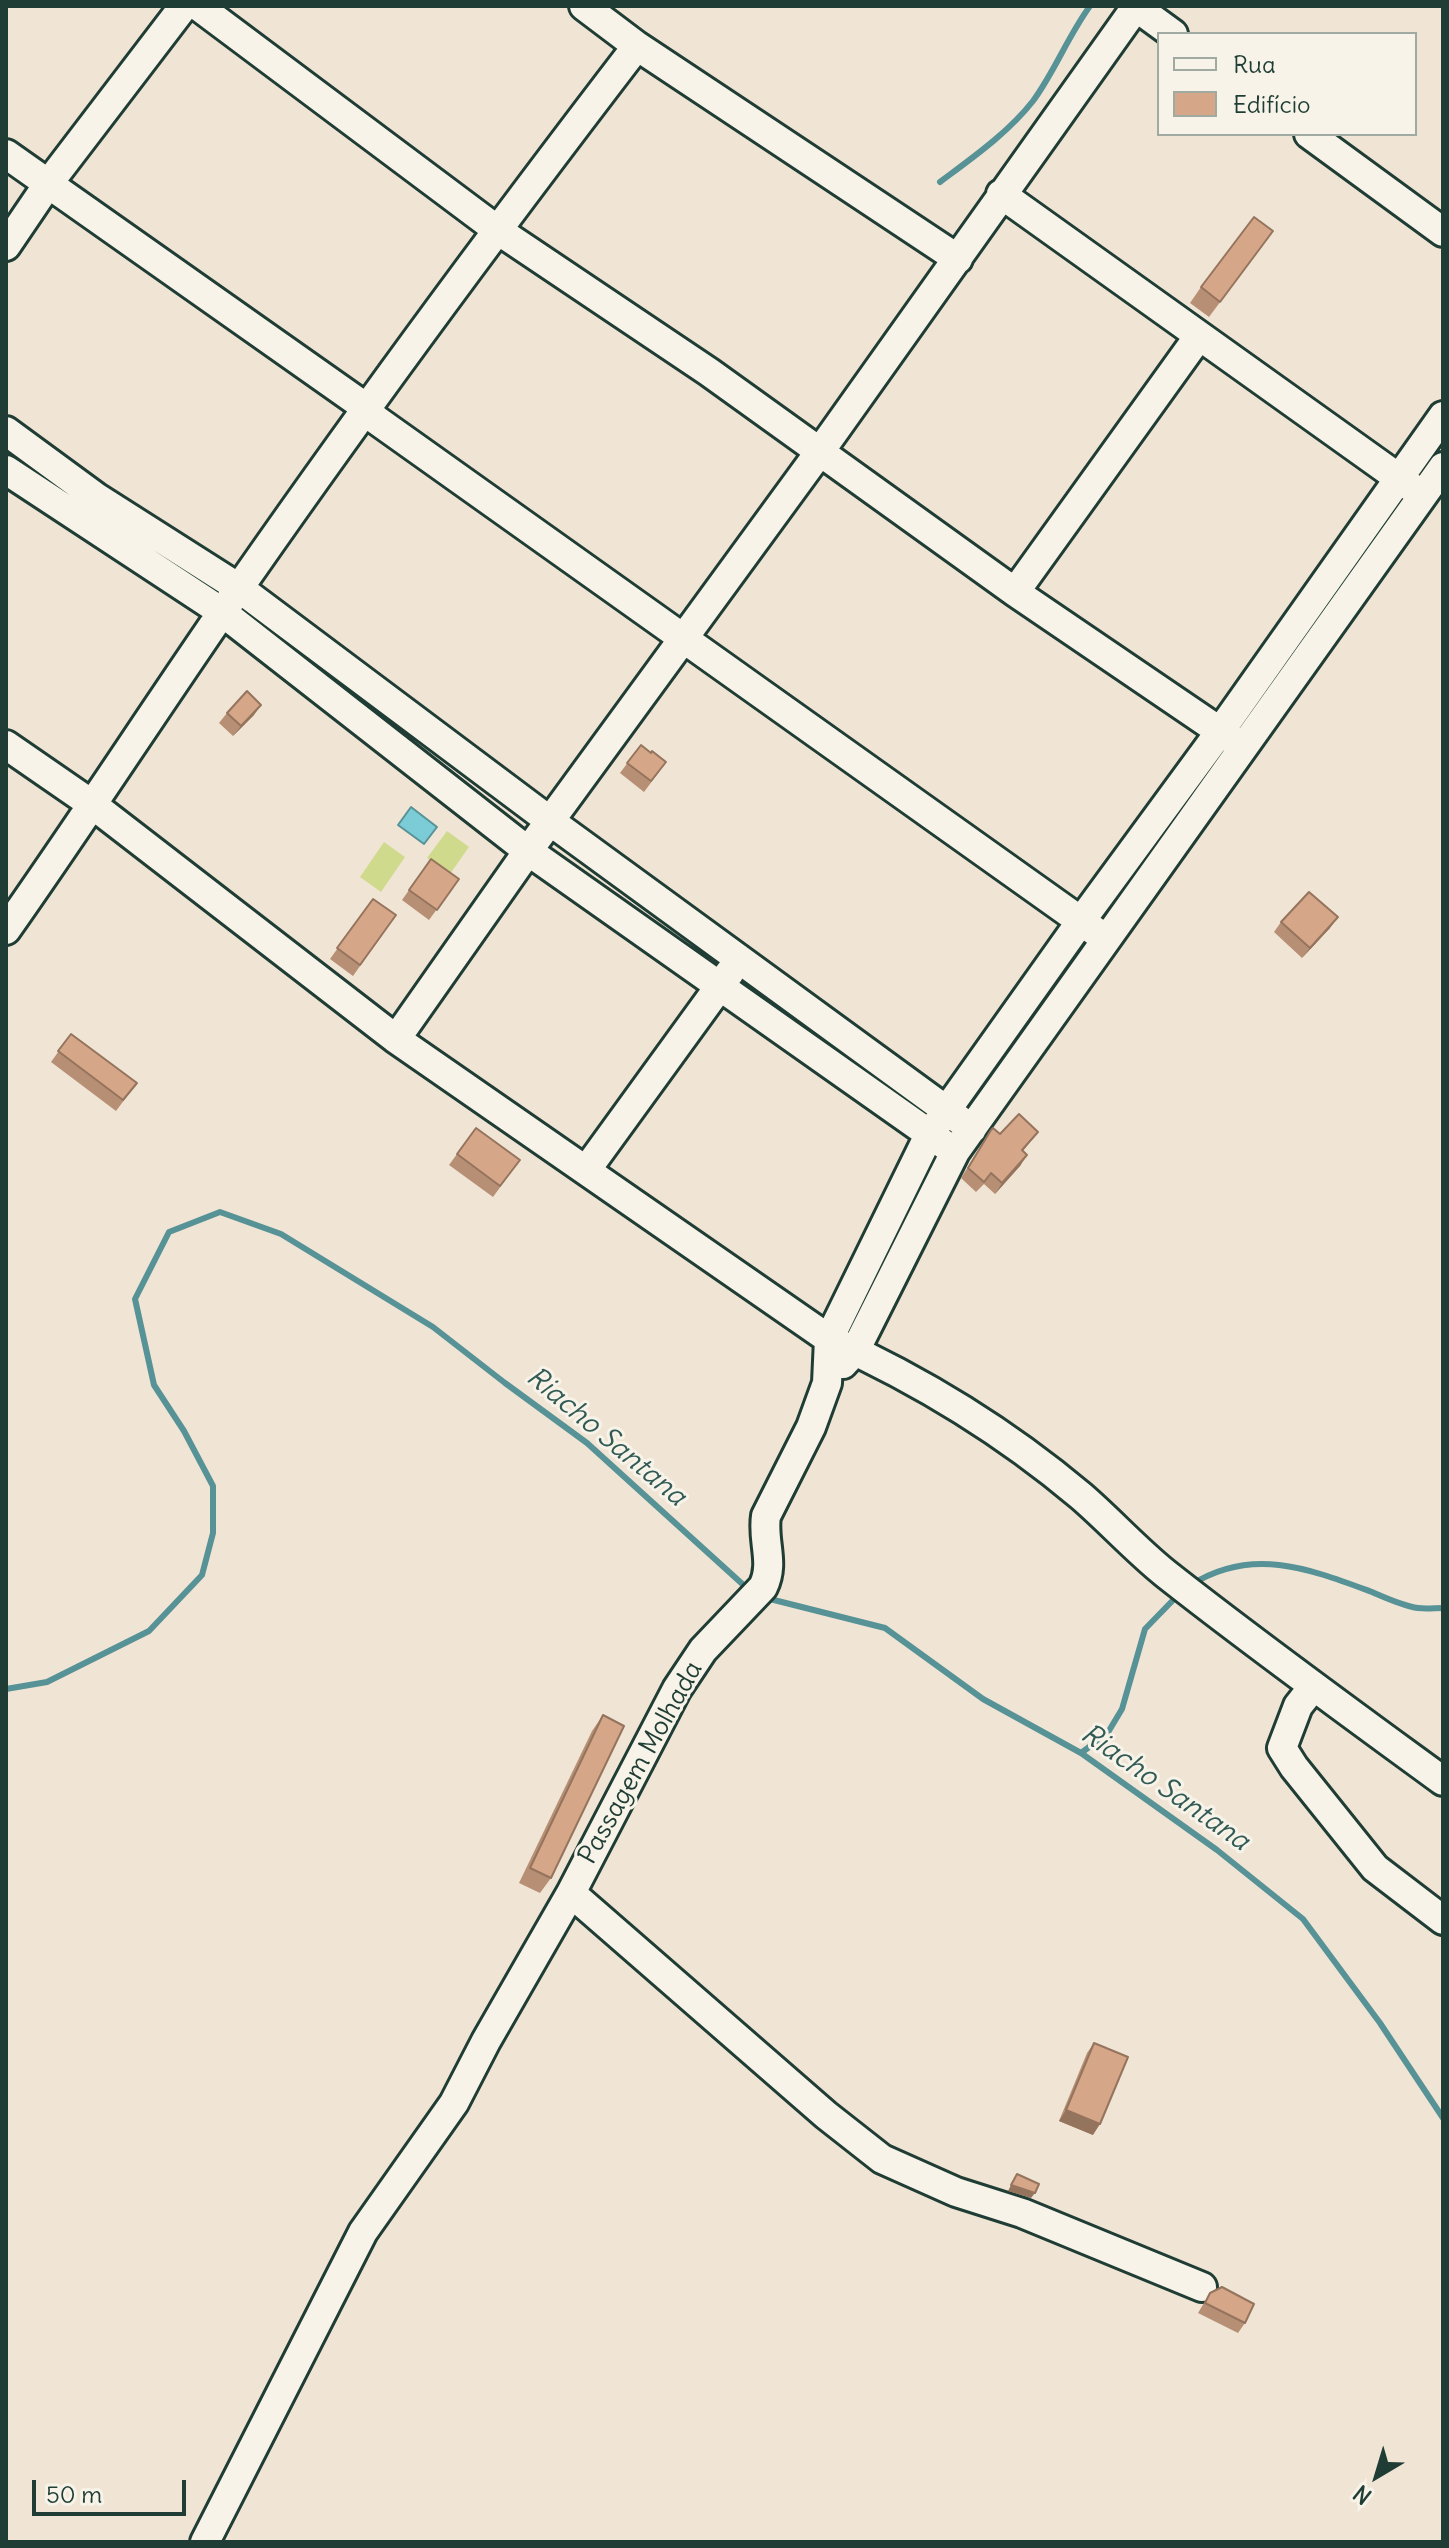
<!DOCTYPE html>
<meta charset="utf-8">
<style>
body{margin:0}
#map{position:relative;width:1449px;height:2548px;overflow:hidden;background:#f0e4d5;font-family:Delius,sans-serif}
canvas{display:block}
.frame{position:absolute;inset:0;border:8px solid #1f3d34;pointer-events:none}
.legend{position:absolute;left:1157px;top:32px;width:260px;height:104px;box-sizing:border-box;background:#f7f3e8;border:2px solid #a1aaa0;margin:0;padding:10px 14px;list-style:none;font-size:24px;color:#1f3d34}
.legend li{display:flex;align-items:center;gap:16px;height:40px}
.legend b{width:40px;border:2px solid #a1aaa0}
.north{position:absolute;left:1337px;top:2436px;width:80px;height:80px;-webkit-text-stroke:6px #f7f3e8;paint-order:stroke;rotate:218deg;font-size:22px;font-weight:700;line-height:32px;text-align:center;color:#1f3d34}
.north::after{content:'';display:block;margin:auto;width:28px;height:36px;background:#1f3d34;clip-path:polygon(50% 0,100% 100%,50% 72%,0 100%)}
.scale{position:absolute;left:32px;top:2480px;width:154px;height:36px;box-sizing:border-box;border:4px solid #1f3d34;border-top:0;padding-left:10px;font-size:24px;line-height:28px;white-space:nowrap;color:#1f3d34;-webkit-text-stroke:6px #f7f3e8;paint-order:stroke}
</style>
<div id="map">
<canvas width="1449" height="2548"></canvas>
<div class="frame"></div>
<ul class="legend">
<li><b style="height:10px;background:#f7f3e8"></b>Rua</li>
<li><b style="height:22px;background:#d5a687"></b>Edifício</li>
</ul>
<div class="north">N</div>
<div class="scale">50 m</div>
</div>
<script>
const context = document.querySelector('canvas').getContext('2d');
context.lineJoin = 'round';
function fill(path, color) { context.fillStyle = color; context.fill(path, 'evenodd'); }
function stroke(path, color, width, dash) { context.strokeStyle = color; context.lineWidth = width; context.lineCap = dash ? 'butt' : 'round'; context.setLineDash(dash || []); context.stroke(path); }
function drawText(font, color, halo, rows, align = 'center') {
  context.font = font + ' Delius,sans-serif'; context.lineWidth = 6; context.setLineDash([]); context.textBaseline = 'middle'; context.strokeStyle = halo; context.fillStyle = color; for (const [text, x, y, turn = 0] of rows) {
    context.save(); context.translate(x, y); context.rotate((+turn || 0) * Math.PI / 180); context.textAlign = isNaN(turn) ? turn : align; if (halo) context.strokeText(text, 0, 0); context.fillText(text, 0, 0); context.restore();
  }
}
fill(new Path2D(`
 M447,831L469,847L450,874L427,858Z
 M384,842L405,857L381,892L360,877Z`), '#cfda8d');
const water = new Path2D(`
 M411,807L437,827L424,844L398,825Z`);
fill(water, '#7cccd8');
stroke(water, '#579396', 2);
stroke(new Path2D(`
 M940,182C972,158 1008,133 1033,101C1055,71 1068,36 1090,6
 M1191,1585C1252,1546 1310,1569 1372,1592C1386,1598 1403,1606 1418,1608C1426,1609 1435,1608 1443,1608
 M766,1598L885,1628L983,1699L1081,1753L1217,1850L1303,1919L1380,2023L1443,2118
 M6,1689L47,1682L149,1631L202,1575L213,1533V1486L184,1431L154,1385L135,1299L169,1232L220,1212L281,1234L433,1327L505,1383L587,1443L749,1590
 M1081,1753L1107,1734L1122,1709L1145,1629L1179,1594`), '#579396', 6);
const minor = new Path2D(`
 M198,6L496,229L709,372L1015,592L1243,747
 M584,6L637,46L958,259
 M1309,134L1443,232
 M6,154L368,409L375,419L1106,939
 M1001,194L1414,489
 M6,246L48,184L184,6
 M6,431L96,497L239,588L550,821L972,1129
 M6,470L222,612L528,851L955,1152
 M1015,592L1199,336
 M6,745L93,805L396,1039L829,1339C920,1380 1005,1432 1081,1496C1110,1521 1136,1550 1166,1574C1256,1645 1350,1713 1443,1781
 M6,930C80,825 150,717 223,611C356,419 495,231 637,46
 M396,1039L528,851L821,450L1136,7L1173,34
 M587,1169L730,972
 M843,1364L855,1351L955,1152L1443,467
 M1313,1687L1298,1706L1282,1748L1294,1767L1375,1868L1443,1920
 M571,1893L826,2115L882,2159L956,2192L1022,2213L1202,2287
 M205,2542L363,2232L454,2103L486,2041L571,1893L677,1689L703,1650L763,1587C775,1563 762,1541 766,1516L811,1427L827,1383L829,1339L929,1135L1081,921L1219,733L1443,416`);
stroke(minor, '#1f3d34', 34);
stroke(minor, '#f7f3e8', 28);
fill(new Path2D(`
 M1273,231L1209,317L1190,303L1201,287Z
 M227,713L254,715L233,736L219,723Z
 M641,745L651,753L659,772L644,792L620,773Z
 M431,859L459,879L429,920L402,900Z
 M373,899L396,915L353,976L330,959Z
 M1281,922L1330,928L1302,958L1274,932Z
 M71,1034L137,1083L116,1111L51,1062Z
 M476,1128L520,1160L493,1197L449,1165Z
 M991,1130L1000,1134L1038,1132L1023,1151L1027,1155L1020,1166L995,1194L984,1184L976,1192L961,1178Z
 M603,1715L551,1878L540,1893L519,1883L592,1731Z
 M1094,2043L1093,2135L1059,2121L1087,2053Z
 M1210,2293L1245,2323L1238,2333L1198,2313Z`), '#b78f74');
fill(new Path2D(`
 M261,705L254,715L233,736L241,726Z
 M1338,917L1330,928L1302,958L1310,948Z
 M1027,1155L1020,1166L995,1194L1002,1183Z
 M1066,2110L1100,2124L1093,2135L1059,2121Z
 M1011,2185L1035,2193L1031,2198L1008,2191Z`), '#95745e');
const building = new Path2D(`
 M1254,217L1273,231L1220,302L1201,287Z
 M247,691L261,705L241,726L227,713Z
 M641,745L651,753L652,751L666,762L651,781L627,763Z
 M431,859L459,879L437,910L409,890Z
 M1309,892L1338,917L1310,948L1281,922Z
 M373,899L396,915L360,965L337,948Z
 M71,1034L137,1083L123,1100L58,1051Z
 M1019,1114L1038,1132L1022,1150L1027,1155L1002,1183L991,1173L984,1182L968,1168L991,1130L993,1128L1000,1134Z
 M476,1128L520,1160L500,1186L457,1154Z
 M603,1715L624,1726L551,1878L530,1868Z
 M1094,2043L1128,2057L1100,2124L1066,2110Z
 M1017,2174L1039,2184L1035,2193L1011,2185Z
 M1222,2287L1254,2304L1245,2323L1205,2303L1210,2293Z`);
fill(building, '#d5a687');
stroke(building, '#95745e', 2);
drawText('26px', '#1f3d34', '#f7f3e8', [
 ["Passagem Molhada",641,1763,-61]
]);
drawText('italic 28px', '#325a55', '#f7f3e8', [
 ["Riacho Santana",606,1437,40],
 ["Riacho Santana",1165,1788,35]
]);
</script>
